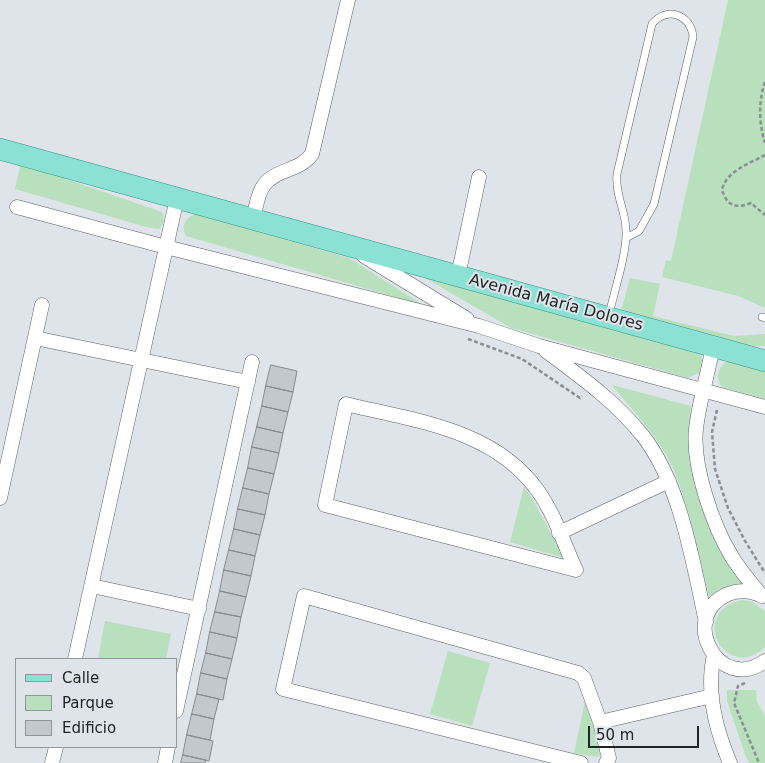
<!DOCTYPE html>
<meta charset="utf-8">
<style>
body{margin:0}
#map{position:relative;width:765px;height:763px;overflow:hidden;background:#dee4ea;font-family:"DejaVu Sans",sans-serif}
canvas{display:block}
.legend{position:absolute;left:15px;top:658px;width:162px;height:90px;box-sizing:border-box;background:#dee4ea;border:1px solid #92979b;margin:0;padding:6px 9px;list-style:none;font-size:15px;color:#212325}
.legend li{display:flex;align-items:center;gap:10px;height:25px}
.legend b{width:25px;border:1px solid #92979b}
.scale{position:absolute;left:588px;top:726px;width:111px;height:22px;box-sizing:border-box;border:2px solid #212325;border-top:0;padding-left:6px;font-size:15px;line-height:18px;white-space:nowrap;color:#212325;-webkit-text-stroke:4px #dee4ea;paint-order:stroke}
</style>
<div id="map">
<canvas width="765" height="763"></canvas>
<ul class="legend">
<li><b style="height:6px;background:#8be2d4"></b>Calle</li>
<li><b style="height:14px;background:#b8e0bc"></b>Parque</li>
<li><b style="height:14px;background:#c2c8ce"></b>Edificio</li>
</ul>
<div class="scale">50 m</div>
</div>
<script>
const context = document.querySelector('canvas').getContext('2d');
context.lineJoin = 'round';
function fill(path, color) { context.fillStyle = color; context.fill(path, 'evenodd'); }
function stroke(path, color, width, dash) { context.strokeStyle = color; context.lineWidth = width; context.lineCap = dash ? 'butt' : 'round'; context.setLineDash(dash || []); context.stroke(path); }
function drawText(font, color, halo, rows, align = 'center') {
  context.font = font + ' "DejaVu Sans",sans-serif'; context.lineWidth = 4; context.setLineDash([]); context.textBaseline = 'middle'; context.strokeStyle = halo; context.fillStyle = color; for (const [text, x, y, turn = 0] of rows) {
    context.save(); context.translate(x, y); context.rotate((+turn || 0) * Math.PI / 180); context.textAlign = isNaN(turn) ? turn : align; if (halo) context.strokeText(text, 0, 0); context.fillText(text, 0, 0); context.restore();
  }
}
fill(new Path2D(`
 M728,0H765V308L738,296L662,277L666,260L671,261Z
 M21,162L64,174L63,178L162,212C165,218 164,224 159,229L150,228L15,189Z
 M196,214L349,258L423,305L186,236C181,227 185,217 196,214Z
 M420,275L699,354L703,360L701,372L688,378L511,328Z
 M630,278L660,284L653,316L734,336L765,334V346H748L621,311Z
 M729,361L765,371V399L722,387C715,378 718,365 729,361Z
 M612,385L691,406C682,474 708,527 742,584L720,589L709,597C699,554 690,509 673,468C659,437 633,411 612,385Z
 M524,487L532,498L564,558L510,542Z
 M743,600L752,602L765,611V647C725,684 687,610 743,600Z
 M105,621L171,634L166,659H98Z
 M448,651L490,663L472,726L430,714Z
 M727,690H756L757,701L765,716V763H749L746,757L727,701Z
 M585,701L602,752L597,757L574,753Z`), '#b8e0bc');
const building = new Path2D(`
 M271,365L297,371L293,392L266,386Z
 M266,386L293,392L288,412L262,406Z
 M262,406L288,412L283,433L257,427Z
 M257,427L283,433L279,453L252,447Z
 M252,447L279,453L274,474L248,468Z
 M248,468L274,474L269,494L243,488Z
 M243,488L269,494L265,515L238,509Z
 M238,509L265,515L260,535L234,529Z
 M234,529L260,535L255,556L229,550Z
 M229,550L255,556L251,576L224,570Z
 M224,570L251,576L246,597L220,591Z
 M220,591L246,597L241,617L215,612Z
 M215,612L241,617L237,638L210,632Z
 M210,632L237,638L232,659L206,653Z
 M206,653L232,659L227,679L201,673Z
 M201,673L227,679L223,700L197,694Z
 M197,694L219,699L214,719L192,714Z
 M192,714L214,719L210,740L187,735Z
 M187,735L213,741L209,761L183,755Z
 M183,755L206,760L205,763H181Z`);
fill(building, '#c2c8ce');
stroke(building, '#848a8f', 1);
const service = new Path2D(`
 M609,315C614,291 627,254 626,231C626,211 615,196 617,174L652,24C666,6 691,14 693,37L654,204L639,231L626,238
 M762,317L765,318`);
const minor = new Path2D(`
 M17,207L166,247L479,326L539,346L765,407
 M253,219C256,209 257,194 264,185C276,169 300,171 312,154L348,0
 M364,256L467,319
 M458,276L479,177
 M35,338L248,382
 M713,346C708,374 699,402 696,429C692,466 713,526 732,557C740,570 750,582 760,594
 M546,351C581,377 616,402 643,436C681,485 693,563 706,622
 M346,404C415,421 494,429 538,491C555,515 564,544 576,570L325,505Z
 M0,498L42,305
 M559,533L669,481
 M92,586L199,609
 M762,596C751,590 739,590 728,594C677,616 719,695 765,661
 M714,655C706,690 716,730 730,763
 M75,659L177,198
 M176,711L252,362
 M600,722L712,696
 M52,763L56,747
 M165,763L168,747
 M581,763L283,689L304,596L578,673L584,678L600,722L609,758L606,763`);
const primary = new Path2D(`
 M0,149L765,361`);
stroke(service, '#5c6066', 8);
stroke(minor, '#5c6066', 15);
stroke(primary, '#339385', 22);
stroke(new Path2D(`
 M765,82C758,103 759,123 765,143
 M765,155C749,164 726,171 722,190C727,206 736,209 751,203L765,215
 M468,339L522,359L580,398L582,396
 M717,410L712,432L715,469L728,508L745,541L765,573
 M745,683L738,686L734,703L759,763`), '#8b8f93', 2.5, [4, 2.5]);
stroke(service, '#fff', 7);
stroke(minor, '#fff', 14);
stroke(primary, '#8be2d4', 21);
drawText('16px', '#212325', '#dee4ea', [
 ["Avenida María Dolores",556,303,15]
]);
</script>
